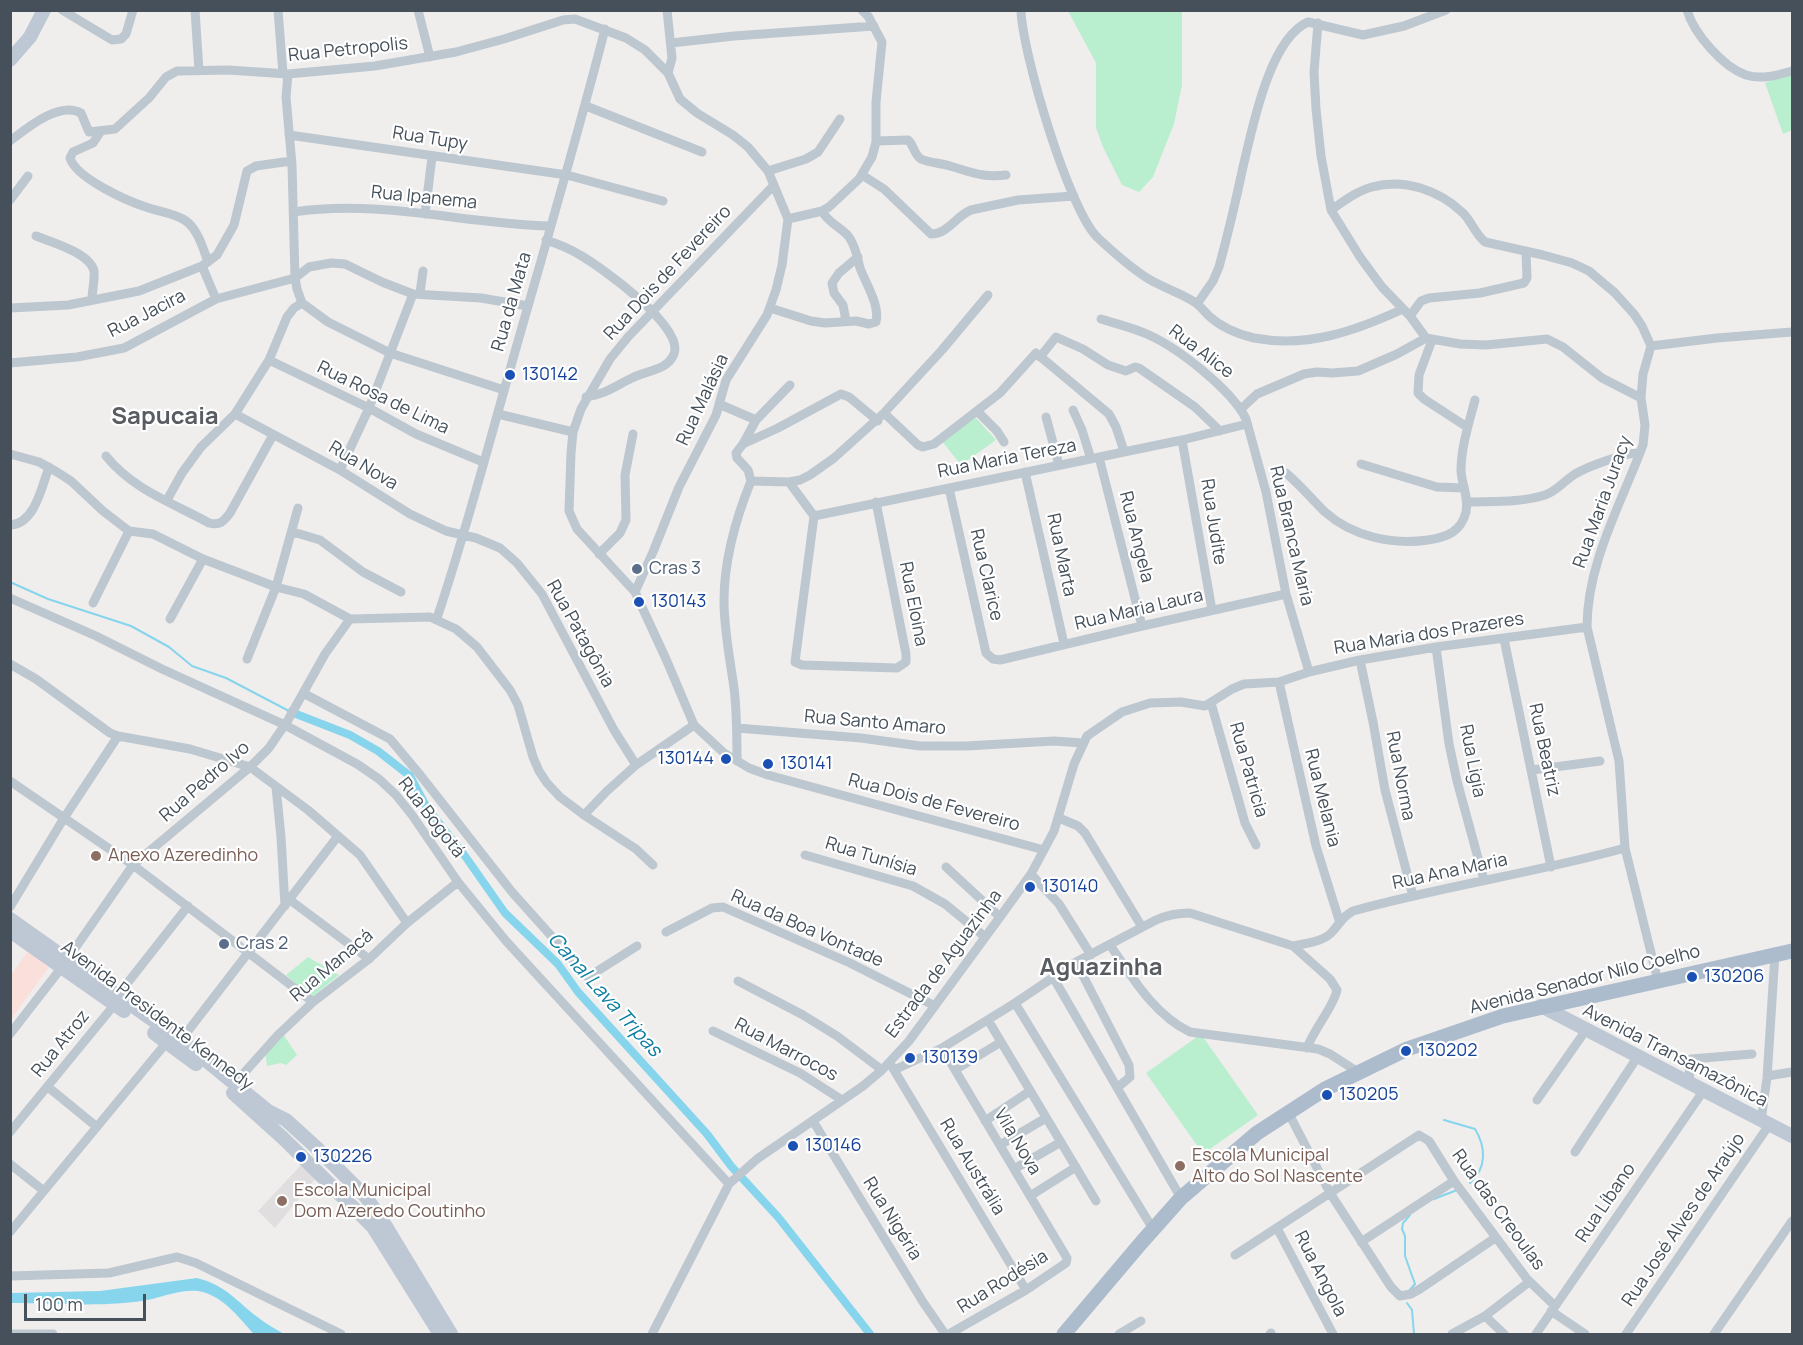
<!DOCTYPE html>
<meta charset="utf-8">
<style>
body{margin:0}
#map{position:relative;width:1803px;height:1345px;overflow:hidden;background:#f0eded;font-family:Manrope,sans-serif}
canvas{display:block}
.frame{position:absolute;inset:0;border:12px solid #45505a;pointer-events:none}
.scale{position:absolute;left:24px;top:1294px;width:122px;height:27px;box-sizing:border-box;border:3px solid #45505a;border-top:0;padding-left:8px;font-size:18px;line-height:21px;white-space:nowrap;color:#45505a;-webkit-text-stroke:4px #fff;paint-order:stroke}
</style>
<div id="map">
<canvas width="1803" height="1345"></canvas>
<div class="frame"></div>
<div class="scale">100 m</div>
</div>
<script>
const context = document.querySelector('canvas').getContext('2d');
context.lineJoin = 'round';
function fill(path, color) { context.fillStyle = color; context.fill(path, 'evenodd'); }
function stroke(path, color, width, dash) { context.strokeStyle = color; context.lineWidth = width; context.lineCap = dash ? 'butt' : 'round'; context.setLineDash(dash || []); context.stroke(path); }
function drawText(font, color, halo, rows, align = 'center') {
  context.font = font + ' Manrope,sans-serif'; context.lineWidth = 4.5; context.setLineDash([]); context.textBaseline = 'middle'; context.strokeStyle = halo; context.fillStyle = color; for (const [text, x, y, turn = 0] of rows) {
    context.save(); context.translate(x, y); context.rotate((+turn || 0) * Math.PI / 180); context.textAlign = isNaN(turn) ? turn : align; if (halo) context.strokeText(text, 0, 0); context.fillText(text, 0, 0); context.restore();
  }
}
fill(new Path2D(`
 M301,1165L315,1179L275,1228L258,1211Z`), '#e1dedf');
fill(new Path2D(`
 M28,951L49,967L11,1019V975Z`), '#fbdfdb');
fill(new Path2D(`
 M1068,11H1182V85L1174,124L1153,177L1139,192L1122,185L1103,147L1096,128V63Z
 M1792,73V130L1783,134L1765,83Z
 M973,415L996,440L961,465L941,440Z
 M308,957L339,975L312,997L286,975Z
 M283,1034L297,1055L286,1065L281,1063L267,1066L265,1050Z
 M1201,1034L1258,1115L1203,1154L1146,1073Z`), '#b9efcf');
fill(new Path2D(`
 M197,1278C226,1285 237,1302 260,1319C268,1325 276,1329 284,1334H254C240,1319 226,1300 206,1293C190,1287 168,1295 152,1299C110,1308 55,1303 11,1303V1293L100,1291Z`), '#86d5ec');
stroke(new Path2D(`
 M10,582L48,599L131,626L169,647L192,666L226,678L289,711
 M1444,1120L1475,1129C1486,1147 1487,1168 1470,1183
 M1434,1199L1457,1190
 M1408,1292L1415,1284L1405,1256V1236L1402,1229L1403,1223L1410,1215
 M1407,1303L1412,1310L1414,1334`), '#86d5ec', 2);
stroke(new Path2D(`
 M291,712L350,735L378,751L410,776L427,808L465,856L505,913L558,964L578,992L707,1134L731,1166L778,1217L870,1334`), '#86d5ec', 8);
stroke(new Path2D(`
 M62,10L112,40L121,39L126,34L133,10
 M195,10L199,71
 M278,10L283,74
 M418,10L430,57
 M1021,10C1022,52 1069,211 1098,238C1113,252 1130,267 1147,278C1163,288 1182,293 1196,303C1201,307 1205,312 1209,316C1222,328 1237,334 1254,338C1308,348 1355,331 1403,309
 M1687,10C1694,34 1723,67 1746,75C1762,80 1778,75 1792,71
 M1318,23L1314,72L1316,109L1321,156L1331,210L1360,257L1382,287L1410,316L1426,338L1460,344L1486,345L1547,339L1563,347L1602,378L1641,398
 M671,43L734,36L874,26
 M288,74L286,97L292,165L295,278L297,289L302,303L328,322L390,353L504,390
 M586,106L702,152
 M101,131L93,143L73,152L70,158C76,178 127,201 146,207C159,212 175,213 186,221C198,230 203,248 208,262
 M289,135L567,175L663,201
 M10,141C27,128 59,101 81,113L89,132L115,129L149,98L166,77L177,71L228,70L288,74L375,66L456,52L504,39L563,20L575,19L626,38L645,50L668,73
 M876,141L908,140C914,145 914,155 921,159C930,163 941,163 950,166C971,172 983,178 1006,175
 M768,171L806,159L818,152L840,119
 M862,175L884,189L931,234C948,234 956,216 971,210L1018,200L1074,196
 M774,185L628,337L610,359L581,409L573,432L571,453L569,511L577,529L635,592L666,659L694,725L724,753L749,768L768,775L1044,850
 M10,200L28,176
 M1331,210C1344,201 1357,191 1372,187C1404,178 1439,190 1463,213C1472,222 1475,234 1485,242L1543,255L1572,263L1589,271L1615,293L1634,314L1642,326L1651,346L1643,374L1641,398L1645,425L1643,445C1621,504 1587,563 1587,627L1619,761L1625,848L1658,981
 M294,212C379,199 465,224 550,226
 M425,214L432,157
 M788,219L822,211L829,207L859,179L872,157L876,142V102L882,42L868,16L862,10
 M36,236C51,242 90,253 94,271C95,279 92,291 92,300
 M546,240C558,244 569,248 580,255C601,267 685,327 674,354C667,371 647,370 632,378C615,386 606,394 586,397
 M202,266L216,299
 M420,293L423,271
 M1197,304L1213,281L1219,267C1228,234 1236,200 1243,167C1252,130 1269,39 1308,22L1363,35L1404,26L1446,10
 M10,308L68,305L139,291L202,266L217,255L234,225L247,171L256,166L291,161
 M770,308L811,321L825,323L856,321L869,324L876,322C880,305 866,284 860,268C857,257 856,247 849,237C841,227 828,223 822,211
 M1410,316L1421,301L1429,298L1480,293L1524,283L1527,278L1526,251
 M1101,319C1117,324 1134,328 1149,335C1178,348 1232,390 1246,419L1266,492L1286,594L1309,672
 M846,321L843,305L834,293L832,283L839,273L858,257
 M1432,340L1419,375L1418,393L1424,399L1467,427
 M1651,346L1717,338L1792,332
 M1040,357L1056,337L1083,349L1108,365L1126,371L1135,367L1139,368L1195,407L1220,431
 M269,360L369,408L416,434L483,462
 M10,363L77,357L124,348L216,299L295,278L309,267L331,263L345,264L382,282L413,294L481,298L528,306
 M719,404L756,420
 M1241,409L1257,394L1304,374L1317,372L1332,373L1358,371L1397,354L1426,338
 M1073,410L1082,430L1091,459
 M977,411L997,431L1004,442
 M884,413L918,445L923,447L934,444L1000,393L1036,353L1109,414L1116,427L1124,451
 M235,414L340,470L410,514L446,531L476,538L500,548L517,563L542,594L614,730L636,765
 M498,414L573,432
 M1046,417L1059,465
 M878,421L849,397L841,394L778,428L743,444L736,453L737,458L748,470L751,481L789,482L800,480L810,475L834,458L884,413L942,350L988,295
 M1182,440L1212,610
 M743,444L756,420L790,385
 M10,454L39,462L57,472L71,481L103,511L129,531L153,534L203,559L276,587L304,594L350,619L430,617L456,629L477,647L510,690L518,705L533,757L539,771L547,783L560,797L584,815L636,849L653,865
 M106,456C132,489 173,503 209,523C220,526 224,521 230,513L273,435
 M1099,457L1142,626
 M1361,464L1437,487L1464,488
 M340,470L369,408L413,294
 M1025,472L1064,644
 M1286,473C1300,485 1312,499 1325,512C1353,537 1393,545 1428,540C1447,537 1461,532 1466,512C1469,498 1462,485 1461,471C1461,447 1469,423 1475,400
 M789,482L814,516
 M949,488L986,653L993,659L1000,660L1142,626L1286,594
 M167,500L182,473L201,447L235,414L269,360L287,317L294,308L302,303
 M1467,502C1492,501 1520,503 1545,495C1557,491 1564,481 1575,474C1587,467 1626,452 1640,453
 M814,516L1182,440L1247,424
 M814,516L795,662L802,665L897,668L906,662V654L876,502
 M10,525C35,524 42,486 49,467
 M293,532L320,540L363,572L401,592
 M599,554L620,533L626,520L625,475L633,434
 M635,592L653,552L679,487L716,415L726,380L767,315L776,290L782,265L788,219L768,171L748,147L733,135L697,113L680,99L668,73L672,58L667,10
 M10,598L96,636L162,669L285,725L357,764L379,779L396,795L412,815L458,882L506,941L729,1184
 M93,603L129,531
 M437,618C465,535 487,450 511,366C543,253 576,142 605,29
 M170,619L203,559
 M1504,639L1551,867
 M1436,647L1449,744L1457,781L1484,880
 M247,659L276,587L298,508
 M1360,660L1373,722L1385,790L1413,896
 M10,664L36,679L110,733L118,736L190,749L250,767L308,810L360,855L407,923
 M1279,682L1316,846L1339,920
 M303,693L390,739L421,776L512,892L588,977L637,946
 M1211,703L1245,823L1256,845
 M737,728L861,738L920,746H966L1054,741L1083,743
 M737,761C737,737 737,712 734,688C730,659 724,630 724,601C724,560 736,518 751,481
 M1532,770L1600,761
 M10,781L133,865L313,1002
 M276,787L281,837L285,906
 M584,815L607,791L636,765L694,725
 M1059,818L1078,826L1085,833L1142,927
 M805,855L913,886L945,904L984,936
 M946,867L1000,917
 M1031,874L1059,904L1091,955
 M290,900L369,959
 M10,907L64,818L118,736
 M666,932L712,908L723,907L850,963L935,1006
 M1110,945C1132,977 1154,1015 1190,1032L1318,1049L1330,1054L1358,1072
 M1293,946C1307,943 1324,942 1333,931C1341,922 1342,917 1353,911C1443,886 1535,873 1625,848
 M1076,962L1129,1065L1130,1077L1118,1087
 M1053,977L1181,1198
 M738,981L803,1015L837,1036L882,1070
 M118,995L188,906
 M1015,1003L1153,1229
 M988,1020L1096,1201
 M713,1031L800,1073L842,1100
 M10,1034L62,967L133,865L250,767L269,748L288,720L325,654L350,619
 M181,1040L338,836
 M942,1048L1067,1258L1066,1263L1026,1290L949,1334
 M891,1065L1026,1290
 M894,1070L942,1048L1015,1003L1076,962L1156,920C1167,915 1177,913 1190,913L1293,946L1330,979L1337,990C1334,1006 1314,1029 1307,1048
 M955,1070L1001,1042
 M1767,1076L1792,1072
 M235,1083L278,1035L313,1002L369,959L407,923L458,882
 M1690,1083L1689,1066L1691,1059L1752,1054
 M48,1087L97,1127
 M1537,1100L1586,1030
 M1288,1112L1330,1193L1391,1287L1400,1296L1411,1294L1420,1289L1495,1238
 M813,1121L923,1302L945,1334
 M985,1121L1030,1091
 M1761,1121L1767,1078L1775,954
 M10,1132L115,1004
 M1000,1145L1046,1118
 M1575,1152L1638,1056
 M10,1164L44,1191
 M1014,1169L1061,1142
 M1030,1196L1076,1167
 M1277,1228L1333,1334
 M10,1232L167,1042
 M1361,1242L1454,1181
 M1235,1255L1419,1135L1429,1141L1454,1181L1527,1279L1555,1306
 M10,1276L109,1273L177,1257L196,1263L341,1334
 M1551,1311L1585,1334
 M1485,1316L1504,1334
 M10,1334H53
 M652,1334L729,1184L757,1159L863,1086L882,1070L909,1041L1000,917L1031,874L1054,831L1074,764L1087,736L1122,712L1150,703L1181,702L1205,706L1232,689L1244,684L1279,682L1309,672L1360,660L1436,647L1587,627
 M1119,1334L1141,1321
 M1270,1334L1271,1333
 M1452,1334L1485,1316L1529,1282
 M1536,1334L1704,1090
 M1626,1334L1769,1125
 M1714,1334L1792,1221`), '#bdc7cf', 9);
stroke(new Path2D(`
 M10,60L30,37L44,10
 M10,919L181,1040L268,1111L286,1120L318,1149L366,1197L385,1225L451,1334
 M10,931L124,1011
 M1541,1006L1792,1136
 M154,1033L196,1064
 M233,1093L284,1139L373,1227
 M368,1219L440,1334`), '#bdc8d4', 14);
stroke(new Path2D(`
 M1064,1334L1141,1243L1181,1198L1257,1133L1325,1089L1407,1049L1503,1016L1792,951`), '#acbccc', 15);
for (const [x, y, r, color] of [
 [510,375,6,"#1a4fb4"],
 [637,569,6,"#5c6f8a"],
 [639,602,6,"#1a4fb4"],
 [726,759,6,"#1a4fb4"],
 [768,764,6,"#1a4fb4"],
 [96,856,6,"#8d6e63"],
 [1030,887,6,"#1a4fb4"],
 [224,944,6,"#5c6f8a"],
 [1692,977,6,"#1a4fb4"],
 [1406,1051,6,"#1a4fb4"],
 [910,1058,6,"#1a4fb4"],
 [1327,1095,6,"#1a4fb4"],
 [793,1146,6,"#1a4fb4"],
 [301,1157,6,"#1a4fb4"],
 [1180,1166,6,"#8d6e63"],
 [282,1201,6,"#8d6e63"]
]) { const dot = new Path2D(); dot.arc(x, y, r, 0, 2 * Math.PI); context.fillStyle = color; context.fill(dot); stroke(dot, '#fff', 2); }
drawText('18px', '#45505a', '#fff', [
 ["Rua Petropolis",348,50,-6],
 ["Rua Tupy",430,139,9],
 ["Rua Ipanema",424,198,6],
 ["Rua Dois de Fevereiro",668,273,-47],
 ["Rua da Mata",512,302,-74],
 ["Rua Jacira",147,314,-27],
 ["Rua Alice",1201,352,37],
 ["Rua Rosa de Lima",383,398,26],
 ["Rua Malásia",703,400,-65],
 ["Rua Maria Tereza",1007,459,-11],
 ["Rua Nova",363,466,31],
 ["Rua Maria Juracy",1603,502,-70],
 ["Rua Judite",1213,522,81],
 ["Rua Branca Maria",1291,536,77],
 ["Rua Angela",1136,537,76],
 ["Rua Marta",1061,555,78],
 ["Rua Clarice",986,575,77],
 ["Rua Eloina",913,604,79],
 ["Rua Maria Laura",1139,610,-13],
 ["Rua Patagônia",580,634,61],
 ["Rua Maria dos Prazeres",1429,634,-9],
 ["Rua Santo Amaro",875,723,5],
 ["Rua Beatriz",1544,750,78],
 ["Rua Ligia",1472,761,79],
 ["Rua Patricia",1248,770,74],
 ["Rua Norma",1400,776,79],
 ["Rua Pedro Ivo",205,782,-41],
 ["Rua Melania",1322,798,76],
 ["Rua Dois de Fevereiro",934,803,15],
 ["Rua Bogotá",431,818,52],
 ["Rua Tunísia",871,857,17],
 ["Rua Ana Maria",1450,872,-12],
 ["Rua da Boa Vontade",807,929,24],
 ["Estrada de Aguazinha",944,964,-53],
 ["Rua Manacá",332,966,-40],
 ["Avenida Senador Nilo Coelho",1585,980,-14],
 ["Avenida Presidente Kennedy",157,1016,37],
 ["Rua Atroz",61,1044,-51],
 ["Rua Marrocos",786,1050,28],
 ["Avenida Transamazônica",1675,1056,27],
 ["Vila Nova",1017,1142,59],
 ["Rua Austrália",972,1167,59],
 ["Rua Líbano",1606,1203,-56],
 ["Rua das Creoulas",1498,1210,54],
 ["Rua Nigéria",892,1219,58],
 ["Rua José Alves de Araújo",1684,1220,-56],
 ["Rua Angola",1320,1274,63],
 ["Rua Rodésia",1003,1282,-32]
]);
drawText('18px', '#164399', '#fff', [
 ["130142",522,375],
 ["130143",651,602],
 ["130144",714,759,"right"],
 ["130141",780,764],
 ["130140",1042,887],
 ["130206",1704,977],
 ["130202",1418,1051],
 ["130139",922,1058],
 ["130205",1339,1095],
 ["130146",805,1146],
 ["130226",313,1157]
], 'left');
drawText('18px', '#4e5e75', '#fff', [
 ["Cras 3",649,569],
 ["Cras 2",236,944]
], 'left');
drawText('18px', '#785e54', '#fff', [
 ["Anexo Azeredinho",108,856],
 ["Escola Municipal",1192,1156],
 ["Alto do Sol Nascente",1192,1177],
 ["Escola Municipal",294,1191],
 ["Dom Azeredo Coutinho",294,1212]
], 'left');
drawText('italic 20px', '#0a7ea0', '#fff', [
 ["Canal Lava Tripas",604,995,48]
]);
drawText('bold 24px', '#595d62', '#fff', [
 ["Sapucaia",165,417],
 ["Aguazinha",1101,968]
]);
</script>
